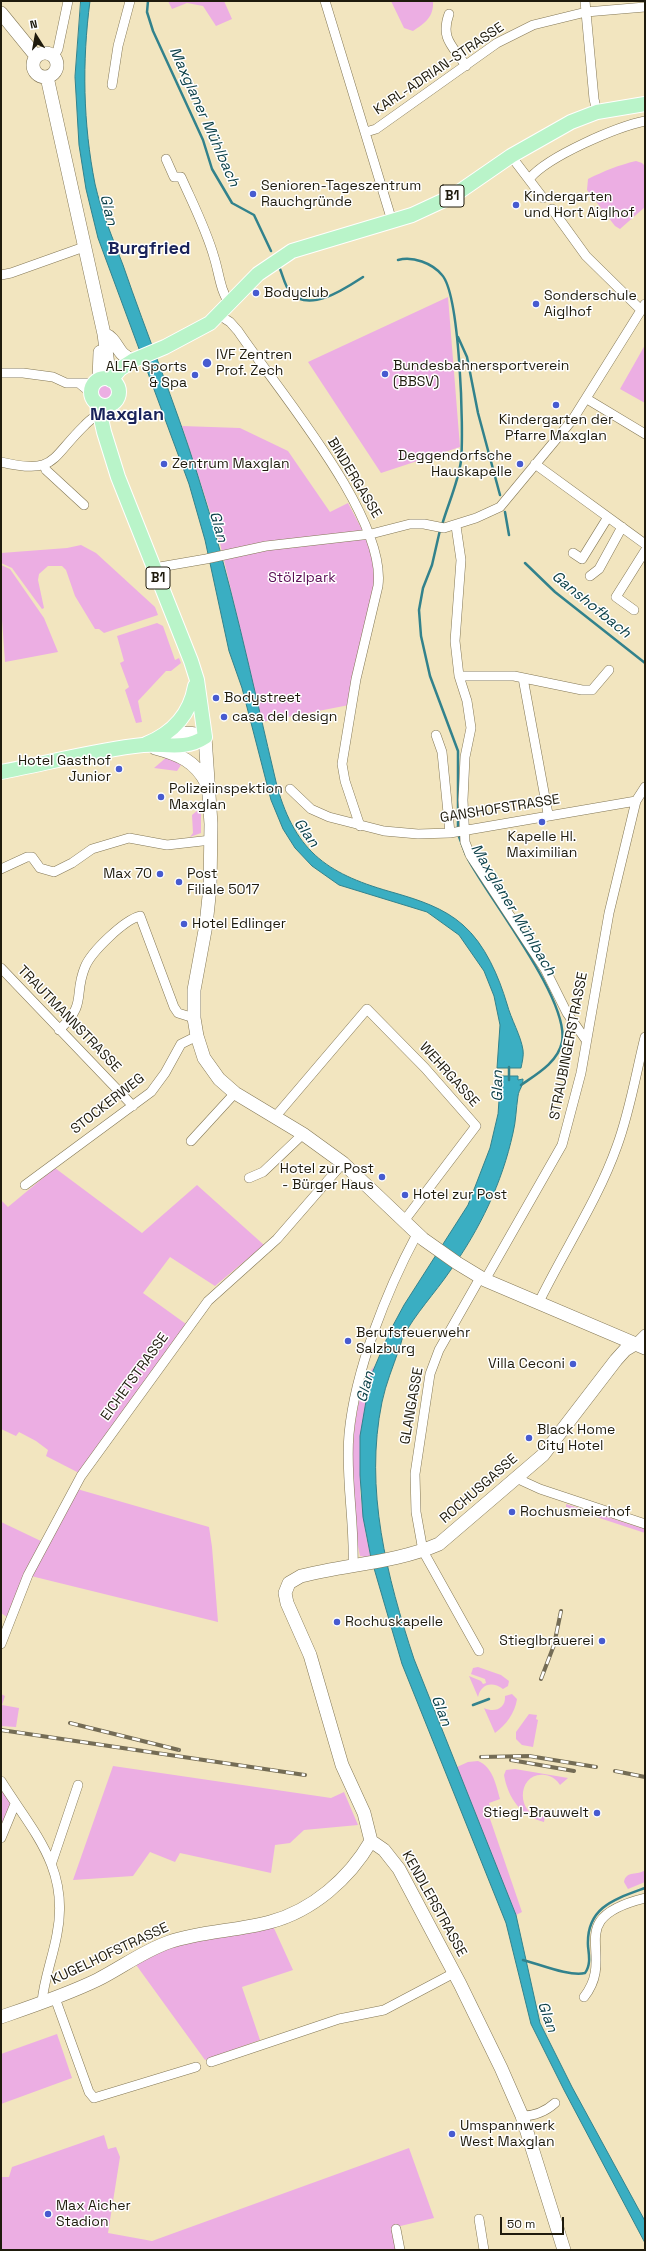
<!DOCTYPE html>
<meta charset="utf-8">
<style>
body{margin:0}
#map{position:relative;width:646px;height:2251px;overflow:hidden;background:#f2e5bf;font-family:"Space Grotesk",sans-serif}
canvas{display:block}
.frame{position:absolute;inset:0;border:2px solid #1f1b0d;pointer-events:none}
.north{position:absolute;left:16px;top:16px;width:40px;height:40px;-webkit-text-stroke:3px #fff;paint-order:stroke;rotate:349deg;font-size:11px;font-weight:700;line-height:16px;text-align:center;color:#1f1b0d}
.north::after{content:'';display:block;margin:auto;width:14px;height:18px;background:#1f1b0d;clip-path:polygon(50% 0,100% 100%,50% 72%,0 100%)}
.scale{position:absolute;left:500px;top:2217px;width:64px;height:18px;box-sizing:border-box;border:2px solid #1f1b0d;border-top:0;padding-left:5px;font-size:12px;line-height:14px;white-space:nowrap;color:#1f1b0d;-webkit-text-stroke:3px #fff;paint-order:stroke}
</style>
<div id="map">
<canvas width="646" height="2251"></canvas>
<div class="frame"></div>
<div class="north">N</div>
<div class="scale">50 m</div>
</div>
<script>
const context = document.querySelector('canvas').getContext('2d');
context.lineJoin = 'round';
function fill(path, color) { context.fillStyle = color; context.fill(path, 'evenodd'); }
function stroke(path, color, width, dash) { context.strokeStyle = color; context.lineWidth = width; context.lineCap = dash ? 'butt' : 'round'; context.setLineDash(dash || []); context.stroke(path); }
function drawText(font, color, halo, rows, align = 'center') {
  context.font = font + ' "Space Grotesk",sans-serif'; context.lineWidth = 3; context.setLineDash([]); context.textBaseline = 'middle'; context.strokeStyle = halo; context.fillStyle = color; for (const [text, x, y, turn = 0] of rows) {
    context.save(); context.translate(x, y); context.rotate((+turn || 0) * Math.PI / 180); context.textAlign = isNaN(turn) ? turn : align; if (halo) context.strokeText(text, 0, 0); context.fillText(text, 0, 0); context.restore();
  }
}
fill(new Path2D(`
 M168,1H224L232,19L216,26L203,6L187,3L172,9Z
 M391,1H433C434,17 425,23 413,31L404,28Z
 M636,161L642,163L645,166V207L620,229L615,226L587,190L588,179C604,171 619,165 636,161Z
 M448,297L460,447L381,473L308,362Z
 M645,345V403L620,389Z
 M98 392a7 7 0 1 1 14 0a7 7 0 1 1-14 0Z
 M182,426L240,428L288,451L330,512L348,503L366,537L376,571L371,602L364,625L349,705L262,722L219,539Z
 M81,545L96,553L155,607L158,615L104,633L99,629H95L75,596L66,570L62,566H48L39,574L38,580L44,608L42,609L12,568L1,563V553L67,548Z
 M1,565L10,569L44,618L58,652L5,662L1,605Z
 M157,623L163,626L175,660L179,658L181,663L171,671H166L138,701L142,722L136,723L125,690L129,687L120,663L124,661L117,636Z
 M168,756L181,765L177,771L154,768Z
 M198,810L201,814V833L190,837L193,833L192,815Z
 M55,1168L142,1233L197,1185L264,1245L215,1286L170,1257L143,1293L186,1324L79,1473L46,1456L48,1450L36,1441L19,1432L16,1436L1,1429V1200L8,1207Z
 M374,1366L366,1396L360,1492L366,1535L371,1558L360,1556L358,1546C352,1498 345,1406 374,1366Z
 M77,1489L209,1527L212,1547L218,1622L31,1576Z
 M566,1504L645,1529V1533L566,1507Z
 M1,1522L43,1542L7,1617L1,1613Z
 M478,1667L501,1675L509,1681L508,1686L503,1689C492,1681 481,1684 478,1697L469,1676L481,1681L483,1684L486,1683L485,1679L471,1674L473,1668Z
 M1,1694L5,1696L2,1705L19,1708L16,1727L1,1726Z
 M512,1694L517,1699C515,1713 506,1725 495,1733L484,1708C494,1713 506,1709 505,1696Z
 M529,1714L537,1715L536,1719L538,1720L533,1747L522,1745L516,1739V1732Z
 M478,1761C493,1767 496,1785 500,1799L489,1803L491,1809L487,1810L522,1912L516,1915L457,1767L468,1762Z
 M113,1766L331,1798L344,1792L358,1825L304,1830L290,1843L275,1845L271,1873L180,1853L175,1862L150,1852L133,1876L73,1880Z
 M515,1769L568,1778L560,1785C557,1780 552,1776 545,1775C516,1771 515,1819 545,1816L544,1822C521,1816 508,1798 504,1775L506,1770Z
 M1,1786L11,1802L1,1831Z
 M645,1870V1882L628,1889L624,1882C626,1870 638,1876 645,1870Z
 M273,1926L293,1970L242,1987L260,2040L205,2060L134,1962L174,1945Z
 M57,2034L72,2078L1,2104V2054Z
 M104,2135L108,2149L116,2147L120,2157L108,2233L152,2241L409,2148L434,2218L392,2228L397,2250H1V2177H9L12,2167Z`), '#ecaee3');
const water = new Path2D(`
 M81,1H90C82,62 83,123 95,184C101,211 113,239 123,265C147,335 175,403 197,473C230,575 252,681 277,786C296,854 330,875 395,893C419,900 444,908 463,925C485,944 499,977 507,1004C511,1019 521,1036 523,1050C524,1055 522,1063 521,1068H497L500,1025L494,996L484,971L459,935L427,912L339,885L312,866L295,848L283,829L271,800L242,688L229,651L205,540L189,484L98,238L86,189L79,145L75,77Z
 M501,1076H518V1080L523,1079C523,1087 519,1089 518,1096C516,1109 516,1121 513,1133C502,1183 480,1229 450,1271C435,1293 415,1314 403,1337C401,1341 401,1345 399,1349C393,1367 386,1383 382,1402C364,1489 387,1577 414,1659L516,1915L540,2023L572,2087L645,2221V2243L564,2090L531,2024L506,1923L402,1664L371,1558L363,1517L360,1475V1436L370,1378L390,1331L404,1305L468,1205L490,1148L498,1114Z`);
fill(water, '#3aaec2');
stroke(water, '#32828c', 1);
stroke(new Path2D(`
 M148,1L147,12L153,31L203,140L212,169L232,203L254,215L271,251
 M398,260C413,256 432,263 442,275C460,295 464,431 461,461C458,483 448,504 442,525
 M280,269C283,276 285,286 290,292C309,314 346,288 363,277
 M458,337L467,357L478,413L500,495
 M505,512L509,535
 M440,530L432,565L423,588L419,610L421,636L430,676L458,751V829
 M525,563L555,592L645,663
 M458,834L466,855
 M468,859C489,899 570,1000 562,1042C558,1062 537,1074 521,1085
 M509,1067V1080
 M473,1705L489,1699
 M523,1960C539,1964 570,1977 585,1973C591,1965 589,1955 588,1946C586,1907 615,1899 645,1888`), '#32828c', 2.5);
const street = new Path2D(`
 M325,1L392,221
 M585,1L594,99L597,112
 M449,14C440,39 453,46 466,66
 M54,56L58,49L68,1
 M112,85L118,46L130,1
 M366,132L376,129L497,43L533,25L586,12L645,7
 M511,156L543,198
 M166,159L174,177H181C193,204 206,229 214,257C219,272 220,291 230,304
 M530,178C549,156 616,127 645,121
 M552,209L586,256L641,310
 M1,275L11,273L84,247
 M219,315L230,322L238,331C277,389 387,517 378,586L356,679L342,764L345,781L360,826
 M1,373H23L53,377L66,383H95
 M80,384L91,393
 M587,399L645,434
 M1,462C56,475 50,459 84,426C91,418 101,413 108,406
 M535,464L645,544
 M44,465L46,470L84,505
 M456,526L461,560L455,641L459,676L467,701L471,728L465,757L463,800L465,842L470,855L545,969L567,1013L586,1040
 M573,553L582,559L608,517
 M154,568L206,559L266,546L371,534L410,524H424L444,528L476,518L500,507L573,419L645,304
 M590,576L599,569L622,527
 M634,610L616,597L645,551
 M459,676H514L582,690H592L609,670
 M523,678L548,814
 M436,735L442,752L450,833
 M290,789L311,809L329,817L384,831L418,834L450,833L636,801
 M1,869L27,857H32L40,868L54,872L72,863L92,849L129,838L167,845L211,840
 M1,968L133,1106
 M59,1030C88,1003 73,996 85,967C91,952 124,920 140,916L174,1007L178,1013L194,1018
 M275,1117L367,1009L425,1068L476,1126L404,1221
 M191,1141L235,1093
 M249,1178L263,1172L303,1134
 M25,1185L151,1092L165,1073L181,1044L197,1036
 M485,1280L562,1145L581,1073L609,913L636,801L645,787
 M538,1304C563,1252 598,1200 617,1146C630,1111 636,1073 645,1037
 M635,1344L645,1334
 M516,1478L540,1489L645,1524
 M353,1567C355,1522 345,1478 349,1434C355,1370 387,1290 417,1234
 M1,1644L28,1575L81,1476L208,1301L277,1239L343,1163
 M479,1651L423,1551L416,1512L415,1474L430,1374L439,1350L480,1278
 M1,1781C33,1832 70,1868 57,1934C53,1957 44,1979 42,2002
 M1,1838L15,1804
 M52,1862L78,1785
 M584,1997C618,1954 560,1919 645,1898
 M55,1998L89,2092L94,2098L196,2067
 M211,2062L339,2019L384,2010L454,1973
 M522,2116C535,2116 545,2112 555,2103
 M479,2219L484,2250
 M396,2229L400,2250`);
const secondary = new Path2D(`
 M1,13L36,56
 M33 65a12 12 0 1 1 24 0a12 12 0 1 1-24 0Z
 M47,77L104,334L108,365V379
 M104,334C119,340 116,356 134,360
 M99,380L100,352
 M160,739C176,734 189,730 205,737L211,824L210,887L206,925L194,990V1018L197,1036L204,1058L219,1079L235,1093L303,1134L343,1163L423,1239L457,1263L485,1280L645,1348
 M155,748C178,754 196,761 207,784
 M1,2017C33,2006 66,1995 97,1980C121,1968 143,1951 169,1942C201,1931 237,1931 270,1922C312,1911 349,1879 371,1841
 M564,2250L522,2116L501,2068L460,1984L399,1869L384,1850L371,1841L364,1813L342,1765L310,1655L287,1603L285,1593L289,1583L301,1576C347,1564 395,1563 439,1544L543,1455L616,1360L625,1350L635,1344`);
const primary = new Path2D(`
 M91 392a14 14 0 1 1 28 0a14 14 0 1 1-28 0Z
 M111,380L120,369L134,360L165,347L210,323L258,274L292,251L412,215L453,196L511,156L571,122L597,112L645,104
 M146,744C173,733 190,715 195,686
 M1,772C48,763 95,750 143,745C165,743 184,751 205,737L197,680L191,661L118,477L104,432L98,405`);
stroke(street, '#837755', 10);
stroke(secondary, '#837755', 14);
stroke(primary, '#fff', 16);
stroke(street, '#fff', 9);
stroke(secondary, '#fff', 13);
stroke(primary, '#b9f4c9', 14);
const rail = new Path2D(`
 M541,1679L554,1645L561,1611
 M70,1723L179,1750
 M1,1730L305,1775
 M481,1757L529,1756L596,1767
 M511,1760L574,1771
 M615,1771L645,1777`);
stroke(rail, '#746c55', 4);
stroke(rail, '#fff', 2.5, [8]);
for (const [x, y, r, color] of [
 [253,194,4,"#475bd0"],
 [516,205,4,"#475bd0"],
 [256,293,4,"#475bd0"],
 [536,304,4,"#475bd0"],
 [207,363,5,"#475bd0"],
 [385,374,4,"#475bd0"],
 [195,375,4,"#475bd0"],
 [556,405,4,"#475bd0"],
 [164,464,4,"#475bd0"],
 [520,464,4,"#475bd0"],
 [216,698,4,"#475bd0"],
 [224,717,4,"#475bd0"],
 [119,769,4,"#475bd0"],
 [161,797,4,"#475bd0"],
 [542,822,4,"#475bd0"],
 [160,874,4,"#475bd0"],
 [179,882,4,"#475bd0"],
 [184,924,4,"#475bd0"],
 [382,1177,4,"#475bd0"],
 [405,1195,4,"#475bd0"],
 [348,1341,4,"#475bd0"],
 [573,1364,4,"#475bd0"],
 [529,1438,4,"#475bd0"],
 [512,1512,4,"#475bd0"],
 [337,1622,4,"#475bd0"],
 [602,1641,4,"#475bd0"],
 [597,1813,4,"#475bd0"],
 [452,2134,4,"#475bd0"],
 [48,2214,4,"#475bd0"]
]) { const dot = new Path2D(); dot.arc(x, y, r, 0, 2 * Math.PI); context.fillStyle = color; context.fill(dot); stroke(dot, '#fff', 1.5); }
for (const [x, y, w] of [
 [452,196,24],
 [158,578,24]
]) { const box = new Path2D(); box.roundRect(x - w / 2, y - 11, w, 22, 3); context.fillStyle = '#fff'; context.fill(box); stroke(box, '#1f1b0d', 1); }
drawText('bold 13px', '#1f1b0d', null, [
 ["B1",452,196],
 ["B1",158,578]
]);
drawText('14px', '#1f1b0d', '#fff', [
 ["KARL-ADRIAN-STRASSE",439,69,-34],
 ["BINDERGASSE",354,478,59],
 ["GANSHOFSTRASSE",500,809,-9],
 ["TRAUTMANNSTRASSE",69,1019,46],
 ["STRAUBINGERSTRASSE",569,1046,-79],
 ["WEHRGASSE",449,1075,48],
 ["STOCKERWEG",108,1104,-38],
 ["EICHETSTRASSE",135,1377,-54],
 ["GLANGASSE",412,1406,-80],
 ["ROCHUSGASSE",479,1489,-41],
 ["KENDLERSTRASSE",434,1904,61],
 ["KUGELHOFSTRASSE",110,1954,-25]
]);
drawText('14px', '#1f1b0d', '#fff', [
 ["Senioren-Tageszentrum",261,186],
 ["Rauchgründe",261,202],
 ["Kindergarten",524,197],
 ["und Hort Aiglhof",524,213],
 ["Bodyclub",264,293],
 ["Sonderschule",544,296],
 ["Aiglhof",544,312],
 ["IVF Zentren",216,355],
 ["Prof. Zech",216,371],
 ["Bundesbahnersportverein",393,366],
 ["(BBSV)",393,382],
 ["ALFA Sports",187,367,"right"],
 ["& Spa",187,383,"right"],
 ["Kindergarten der",556,420,"center"],
 ["Pfarre Maxglan",556,436,"center"],
 ["Deggendorfsche",512,456,"right"],
 ["Hauskapelle",512,472,"right"],
 ["Zentrum Maxglan",172,464],
 ["Bodystreet",224,698],
 ["casa del design",232,717],
 ["Hotel Gasthof",111,761,"right"],
 ["Junior",111,777,"right"],
 ["Polizeiinspektion",169,789],
 ["Maxglan",169,805],
 ["Kapelle Hl.",542,837,"center"],
 ["Maximilian",542,853,"center"],
 ["Max 70",152,874,"right"],
 ["Post",187,874],
 ["Filiale 5017",187,890],
 ["Hotel Edlinger",192,924],
 ["Hotel zur Post",374,1169,"right"],
 ["- Bürger Haus",374,1185,"right"],
 ["Hotel zur Post",413,1195],
 ["Berufsfeuerwehr",356,1333],
 ["Salzburg",356,1349],
 ["Villa Ceconi",565,1364,"right"],
 ["Black Home",537,1430],
 ["City Hotel",537,1446],
 ["Rochusmeierhof",520,1512],
 ["Rochuskapelle",345,1622],
 ["Stieglbrauerei",594,1641,"right"],
 ["Stiegl-Brauwelt",589,1813,"right"],
 ["Umspannwerk",460,2126],
 ["West Maxglan",460,2142],
 ["Max Aicher",56,2206],
 ["Stadion",56,2222]
], 'left');
drawText('14px', '#590d54', '#fff', [
 ["Stölzlpark",302,578]
]);
drawText('italic 15px', '#0d4149', '#fff', [
 ["Maxglaner Mühlbach",204,117,66],
 ["Glan",108,210,76],
 ["Glan",218,527,74],
 ["Ganshofbach",591,605,39],
 ["Glan",306,833,54],
 ["Maxglaner Mühlbach",513,910,59],
 ["Glan",498,1086,-90],
 ["Glan",366,1387,-75],
 ["Glan",441,1711,69],
 ["Glan",547,2017,70]
]);
drawText('bold 18px', '#192259', '#fff', [
 ["Burgfried",149,249],
 ["Maxglan",127,415]
]);
</script>
